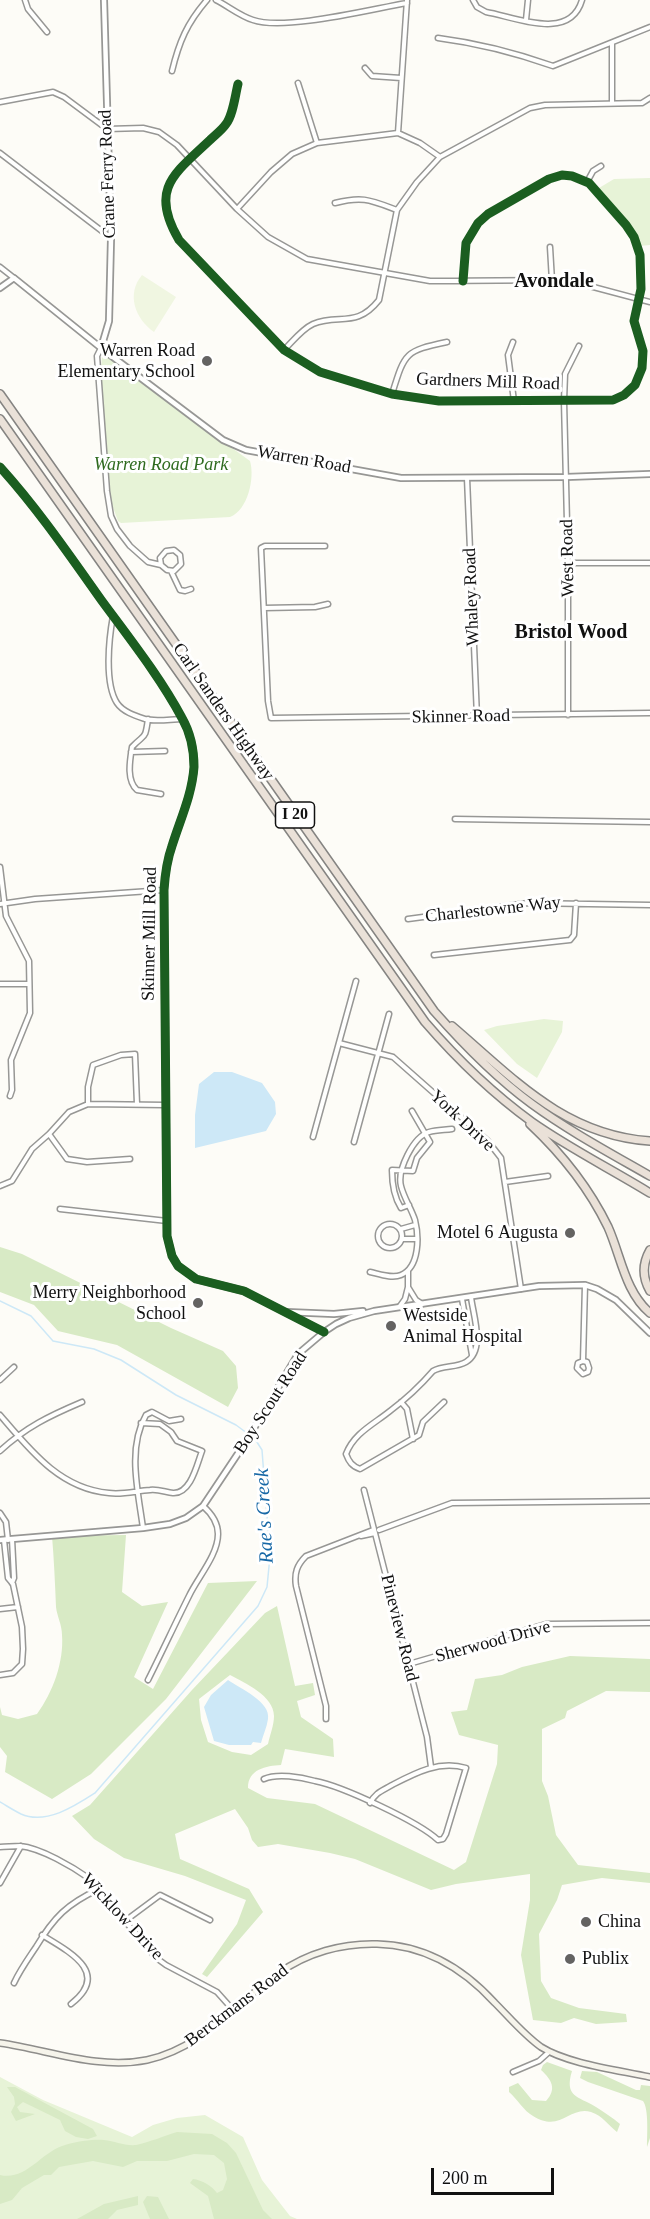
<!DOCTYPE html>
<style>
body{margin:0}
#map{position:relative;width:650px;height:2219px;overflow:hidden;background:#fdfcf7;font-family:"Times New Roman",serif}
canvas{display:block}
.scale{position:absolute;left:431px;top:2168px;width:123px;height:27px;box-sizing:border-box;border:3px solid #111;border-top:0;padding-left:8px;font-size:18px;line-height:21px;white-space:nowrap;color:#111;-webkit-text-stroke:4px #fff;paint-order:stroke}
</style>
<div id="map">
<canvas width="650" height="2219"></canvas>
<div class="scale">200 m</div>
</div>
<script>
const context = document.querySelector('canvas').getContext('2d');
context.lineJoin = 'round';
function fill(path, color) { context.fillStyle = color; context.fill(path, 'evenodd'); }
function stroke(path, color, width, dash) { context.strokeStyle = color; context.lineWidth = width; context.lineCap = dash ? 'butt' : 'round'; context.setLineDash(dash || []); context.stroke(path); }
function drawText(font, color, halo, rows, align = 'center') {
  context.font = font + ' "Times New Roman",serif'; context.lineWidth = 6; context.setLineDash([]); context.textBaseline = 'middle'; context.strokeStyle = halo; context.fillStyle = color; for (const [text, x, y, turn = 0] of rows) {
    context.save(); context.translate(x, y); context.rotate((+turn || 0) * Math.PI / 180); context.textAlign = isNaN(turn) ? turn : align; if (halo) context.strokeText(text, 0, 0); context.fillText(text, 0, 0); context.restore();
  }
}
fill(new Path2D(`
 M650,178V245L639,246L630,227L599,188L614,179Z
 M105,355L250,461C255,478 248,510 230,517L121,523L118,521L107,491L101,370L102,356Z
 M544,1019L563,1021L562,1032L537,1078L517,1064L484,1030L497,1026Z
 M0,2077L43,2100L132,2137L153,2125L177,2118L205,2115L243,2137L262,2180L290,2216L297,2219H0Z`), '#e7f3d7');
fill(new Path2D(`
 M0,1247L22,1254L171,1328L223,1351L236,1366L238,1388L228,1407L117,1345L58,1331L34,1305L0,1292Z
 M126,1535L122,1592L142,1606L168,1602L134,1677L153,1689L208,1583L257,1581L166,1699L91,1774L52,1799L5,1772L7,1756L0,1747V1707L2,1715L18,1719L37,1714C53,1692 64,1662 62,1635C62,1625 57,1616 56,1607C55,1583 54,1560 52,1536Z
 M277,1606L295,1686L313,1683L315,1695L297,1701L301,1717L333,1739L334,1757L285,1749L281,1765C266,1766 248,1769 248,1788L267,1798L315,1804L454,1870L466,1862L497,1764L498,1745L459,1735L451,1712L467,1710L475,1679L502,1675L522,1667L570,1656L650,1659V1692L606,1691L567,1711L565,1718L542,1729V1781L548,1796L556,1835L578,1865L650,1873V1883L602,1878L562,1885L557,1900L539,1934L541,1981L551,1998L579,2008L626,2014L627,2022L596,2024L574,2018L561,2023L533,2020L521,1955L530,1900V1874L456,1884L431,1890L355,1859L330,1853L278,1844L258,1847L252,1840L248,1828L235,1809L175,1834L180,1859L249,1889L263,1912L207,1977L202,1974L237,1924L246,1900L185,1876L124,1858L94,1839L72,1816L90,1805L192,1690L265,1613ZM230,1675C245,1683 274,1696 274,1716C274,1725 270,1735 268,1744L251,1755L232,1752L208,1742L201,1720L199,1699Z
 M547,2062L572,2071C564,2097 578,2096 596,2107C604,2112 613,2118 620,2124L617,2132C608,2125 603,2116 591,2112C569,2106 561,2133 533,2116C524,2111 517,2099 509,2092V2087L518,2083L532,2100L546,2101C557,2089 552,2080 541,2070L543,2065Z
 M582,2071L597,2072L636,2090H640L641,2085L650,2086V2138L647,2147C647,2136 649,2109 643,2101L588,2082L580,2078Z
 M7,2087H15L93,2129L97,2136L88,2139L76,2137L65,2131L60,2120L23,2102L17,2107L20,2112L35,2114L16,2121L11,2112L15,2104L14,2097Z
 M177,2132L212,2134L227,2143L236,2153L263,2210L272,2219H214L208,2196L190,2183L193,2179C202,2180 212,2186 217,2193L223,2190L227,2179L224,2163L214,2155L194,2154L167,2161H137L123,2167L93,2161L59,2167L51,2175H44L22,2188L12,2200L0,2204V2175C25,2181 40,2154 62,2146C73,2142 92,2139 104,2140C115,2141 124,2146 136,2145C150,2142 164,2136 177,2132Z
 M138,2196V2205L117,2210L108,2219H77L104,2204Z
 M147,2196L158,2197L169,2219H150L143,2202Z`), '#d8eac5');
fill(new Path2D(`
 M142,275L176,297L154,332C135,319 126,294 142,275Z`), '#f0f6e1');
fill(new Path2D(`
 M214,1072H232L262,1083L275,1102L276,1114L266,1131L195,1148V1115L199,1084Z
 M228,1680C241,1689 271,1702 268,1719C267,1727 263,1735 261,1743L253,1742L251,1745H229L214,1741L204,1707L211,1695Z`), '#cde8f7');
stroke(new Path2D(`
 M0,1301L31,1316L53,1341L94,1349L121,1360L176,1395L236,1425L255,1439L262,1450L270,1556L267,1587L258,1606L95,1793C75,1806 46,1825 21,1814C13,1810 7,1806 0,1802`), '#cde8f7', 1.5);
const minor = new Path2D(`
 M25,0L28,9L47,32
 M216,0C228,6 240,16 253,20C285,31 371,9 407,3
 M473,0L477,7L486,12C515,17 570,42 582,0
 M526,20L528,0
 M438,38C477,43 516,53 553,66L650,27
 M365,68L372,76L401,78
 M172,71C179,42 187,23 207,0
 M298,83L317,143
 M238,84C235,96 233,115 226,124C222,130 215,135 210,140C174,174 149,189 179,240L284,350L320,372L392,394L439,401L613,400L624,395L635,385L642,368L643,351L634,321L641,289L640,255L634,237L626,225L589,183L572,176L562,175L549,179L488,214L478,223L466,243L463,281
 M0,102L53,92L64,97L107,129L143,128L159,132L177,145L237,209L268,237L307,259L430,281L567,280L650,302
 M612,103V43
 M398,133L407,0
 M0,153L111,238
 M587,182L593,171L601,166
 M335,203C363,196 370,200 397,210
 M237,209L271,172L292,154L317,143L398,133L420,143L440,157
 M550,247L552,281
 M0,267L14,278
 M513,342L508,355L514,401
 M101,348L97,356L107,491L111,516L117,529L130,546L148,562L161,565L167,570L174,571L181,564L180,555L174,550L166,551L160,558L161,565
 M284,350C293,341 302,329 313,324C339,313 356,329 379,300L397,210L417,182L440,157L530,108L545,105L642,103L650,98
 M392,394C405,352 405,351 447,342
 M467,478L477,717
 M325,546H265L261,548L268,701L271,718L650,713
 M568,563H650
 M171,571L180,590L185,591L191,589
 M264,608L315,607L328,604
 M113,616C109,638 104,683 117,703C123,712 136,716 145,719C156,722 171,719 183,719
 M568,715V563L564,401L565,374L579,346
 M148,719C145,741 145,733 132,747C130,760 126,780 137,790L161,794
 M131,752L165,751
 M455,819L650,822
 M0,867L6,916L29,961L30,1013L11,1060L12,1090L10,1096
 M0,904L35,899L164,890
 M408,919L528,903L650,905
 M434,955L570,940L574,935L576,903
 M0,984H29
 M339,1043L393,1057L487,1140L501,1158L521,1289
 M88,1104V1087L93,1065L121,1055L135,1054L137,1104
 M49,1134L67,1159L87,1162L130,1159
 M313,1137L356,981
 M354,1142L389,1014
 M505,1182L548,1176
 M0,1186L12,1181L32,1149L49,1134L69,1112L88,1104L165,1105
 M409,1205L401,1208C394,1197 392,1183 392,1170L413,1171L417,1158L430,1142L412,1111
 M60,1209L167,1221
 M378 1236a12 12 0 1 1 24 0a12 12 0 1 1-24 0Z
 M401,1229L415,1225
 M403,1239H417
 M408,1271V1287
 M370,1272C379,1274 392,1279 401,1275C420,1267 419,1236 415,1220C411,1208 404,1198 401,1186C397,1170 413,1137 429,1132C436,1130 445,1130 452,1129
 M462,1299L472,1355
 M400,1306L405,1299L408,1287L416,1300L422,1304
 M583,1361L587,1362L589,1368L588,1372L583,1374L577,1368L578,1363L583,1361L585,1285
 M0,1380L14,1367
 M401,1402L407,1409L413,1439
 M444,1402L423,1422L419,1435L360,1469C352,1466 349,1462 346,1454C354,1433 374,1424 390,1411C406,1399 420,1386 433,1371C443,1365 456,1368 466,1362C486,1350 473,1315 471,1297
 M0,1415C30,1450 60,1489 109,1493C122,1495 136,1491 150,1490C158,1489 165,1492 173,1493C191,1494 197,1464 202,1451L177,1441L171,1432L160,1424L141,1423
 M0,1451C26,1427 49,1416 82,1402
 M364,1490L427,1737L431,1767
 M0,1513L6,1522L8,1540
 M143,1528C138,1491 127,1448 146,1415L152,1412L169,1421L181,1419
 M379,1530L452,1503L650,1501
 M361,1536L375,1533
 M12,1539L14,1578L12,1583
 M0,1609L18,1607
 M409,1664L546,1624L650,1623
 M0,1675L13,1673L22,1664L23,1649L22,1627L13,1584L8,1578L4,1540
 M148,1680C162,1652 175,1624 189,1596C198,1577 218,1555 218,1534C218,1522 211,1513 203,1506
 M326,1719V1706L296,1586C294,1573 297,1565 306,1556L373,1530
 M264,1779C277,1773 301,1777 315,1781C342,1786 419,1822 438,1840L443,1839L446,1834L466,1768C439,1760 415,1773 392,1785C382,1791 376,1792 370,1803
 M0,1847C6,1847 13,1846 20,1846C41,1848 73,1867 90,1879L155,1957L166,1965L217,1992L234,2011
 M0,1883L21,1846
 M125,1921L160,1895L210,1920
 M42,1935C70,1952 111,1973 71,2004
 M14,1983C20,1970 28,1959 36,1947C54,1917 67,1904 99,1889
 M513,2072L539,2061L549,2052`);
const tertiary = new Path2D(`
 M0,288L14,278L101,348L223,440L246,450L401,478L566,477L650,474
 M101,348L109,321L111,239L104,0
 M0,467C38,509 70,556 102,601C130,639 160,677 182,718C190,732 194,751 194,767C192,795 180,820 172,846C167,860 165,875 164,890L167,1236L172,1256L178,1266L196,1279L244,1291L324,1332
 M287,1312L334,1314L363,1311
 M0,1540L143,1528L170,1524L186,1518L203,1506L247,1440L298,1354L324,1332L336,1324L349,1318L374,1311L539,1286L585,1285L597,1289L616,1300L650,1333`);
const secondary = new Path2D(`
 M0,2043C49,2050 98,2070 147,2060C202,2048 235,2004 279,1973C307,1953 342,1943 377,1944C425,1945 464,1969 495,2003C510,2018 524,2035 541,2047C568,2064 618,2070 650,2077`);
const motorway = new Path2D(`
 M0,394L434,1011C464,1045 495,1077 532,1104C569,1131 610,1153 650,1176
 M0,419L425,1022C457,1059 492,1093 532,1122C569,1148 611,1169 650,1193
 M452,1026C514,1079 564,1135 650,1141
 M530,1124C561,1153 589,1188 608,1227C621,1256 625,1292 650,1313
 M650,1250C642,1264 642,1277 650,1291`);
stroke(minor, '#979795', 7);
stroke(tertiary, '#979795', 8);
stroke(secondary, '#8e8d8b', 8);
stroke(motorway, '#858482', 10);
stroke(minor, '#fffffe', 4);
stroke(tertiary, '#fffffe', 4.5);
stroke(secondary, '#f6f4eb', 5);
stroke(motorway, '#eae1d8', 7);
stroke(new Path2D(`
 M238,84C235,96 233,115 226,124C222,130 215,135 210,140C174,174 149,189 179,240L284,350L320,372L392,394L439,401L613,400L624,395L635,385L642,368L643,351L634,321L641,289L640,255L634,237L626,225L589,183L572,176L562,175L549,179L488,214L478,223L466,243L463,281
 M0,467C38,509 70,556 102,601C130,639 160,677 182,718C190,732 194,751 194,767C192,795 180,820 172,846C167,860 165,875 164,890L167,1236L172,1256L178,1266L196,1279L244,1291L324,1332`), '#1b5e20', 9);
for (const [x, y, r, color] of [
 [207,361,6,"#646362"],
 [570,1233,6,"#646362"],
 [198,1303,6,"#646362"],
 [391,1326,6,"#646362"],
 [586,1922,6,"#646362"],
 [570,1959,6,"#646362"]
]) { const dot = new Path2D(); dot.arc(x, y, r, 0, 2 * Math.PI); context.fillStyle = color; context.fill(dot); stroke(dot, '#fff', 2); }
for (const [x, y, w] of [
 [295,815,39]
]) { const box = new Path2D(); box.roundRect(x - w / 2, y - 13, w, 26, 4.5); context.fillStyle = '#fff'; context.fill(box); stroke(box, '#111', 1.5); }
drawText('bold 16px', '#111', null, [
 ["I 20",295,815]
]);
drawText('18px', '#111', '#fff', [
 ["Crane Ferry Road",108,174,-92],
 ["Gardners Mill Road",488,382,2],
 ["Warren Road",304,460,10],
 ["West Road",568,558,-91],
 ["Whaley Road",472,597,-92],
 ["Carl Sanders Highway",223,712,55],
 ["Skinner Road",461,717,-1],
 ["Charlestowne Way",493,910,-6],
 ["Skinner Mill Road",150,934,-89],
 ["York Drive",462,1121,43],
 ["Boy Scout Road",271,1403,-57],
 ["Pineview Road",399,1628,76],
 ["Sherwood Drive",493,1642,-15],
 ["Wicklow Drive",122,1917,47],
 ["Berckmans Road",237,2006,-37]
]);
drawText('18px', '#111', '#fff', [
 ["Warren Road",195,351],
 ["Elementary School",195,372],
 ["Motel 6 Augusta",558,1233],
 ["Merry Neighborhood",186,1293],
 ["School",186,1314],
 ["Westside",403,1316,"left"],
 ["Animal Hospital",403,1337,"left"],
 ["China",598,1922,"left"],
 ["Publix",582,1959,"left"]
], 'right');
drawText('italic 18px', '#2f6b1f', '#fff', [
 ["Warren Road Park",161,465]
]);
drawText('bold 20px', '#111', '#fff', [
 ["Avondale",554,282],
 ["Bristol Wood",571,633]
]);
drawText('italic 20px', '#1768a6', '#fff', [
 ["Rae's Creek",265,1516,-93]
]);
</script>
